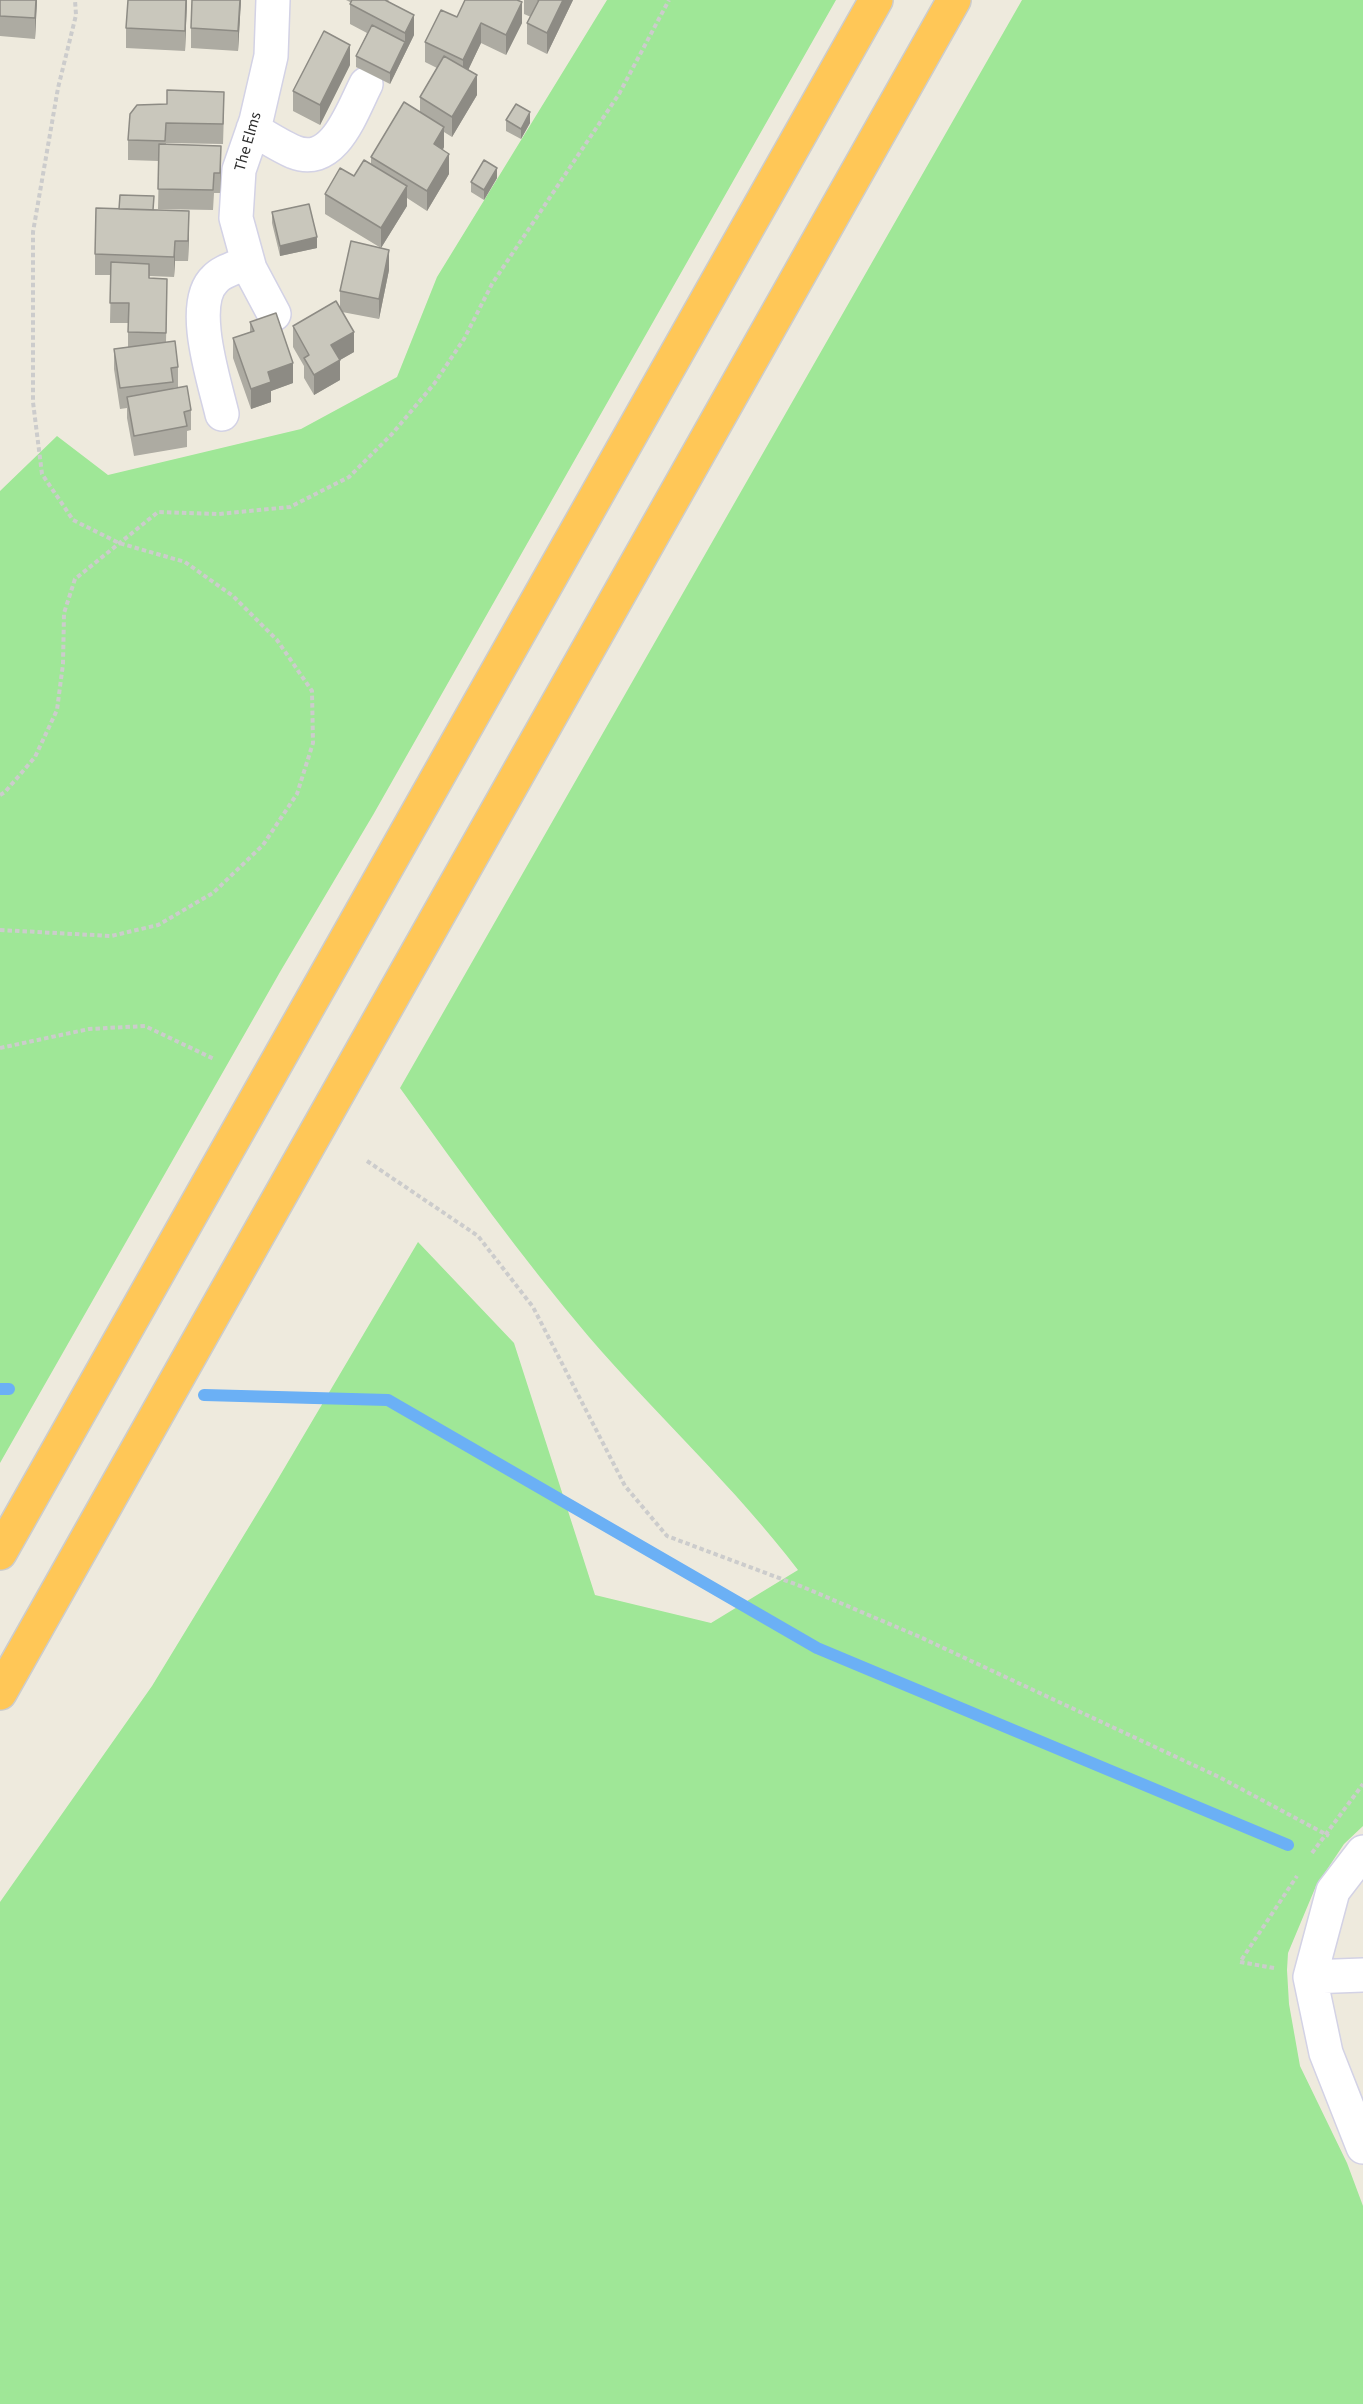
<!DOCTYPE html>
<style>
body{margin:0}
canvas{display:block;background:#eeeadd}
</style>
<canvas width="1363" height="2404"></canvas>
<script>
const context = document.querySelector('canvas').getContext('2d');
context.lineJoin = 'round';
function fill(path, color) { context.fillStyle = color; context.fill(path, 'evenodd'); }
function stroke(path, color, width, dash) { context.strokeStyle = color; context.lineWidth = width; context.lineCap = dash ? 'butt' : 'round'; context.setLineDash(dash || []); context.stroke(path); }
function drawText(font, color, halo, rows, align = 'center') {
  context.font = font + ' "Source Sans 3",sans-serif'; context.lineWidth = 4.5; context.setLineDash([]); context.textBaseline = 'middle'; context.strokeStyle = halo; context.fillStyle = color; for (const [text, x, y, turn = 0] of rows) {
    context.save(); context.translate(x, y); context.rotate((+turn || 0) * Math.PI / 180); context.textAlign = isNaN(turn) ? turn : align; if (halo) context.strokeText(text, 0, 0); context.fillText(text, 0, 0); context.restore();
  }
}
fill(new Path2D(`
 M607,0H836L373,815L280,972L0,1463V491L57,436L108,475L301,429L397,377L437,277Z
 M1022,0H1363V1826L1344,1844L1316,1886L1288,1953L1287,1970L1289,2004L1300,2066L1347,2163L1363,2206V2404H0V1902L152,1686L272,1489L418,1242L514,1343L595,1595L711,1623L798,1570C735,1487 657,1416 589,1337C521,1257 461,1173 400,1088Z`), '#9fe797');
stroke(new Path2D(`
 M0,1389H9
 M204,1395L388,1400L817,1648L1288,1845`), '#6bb0f5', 12);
const minor = new Path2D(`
 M273,0L271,56L256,121L239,170L236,218L250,269L274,314
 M253,129C266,137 280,146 294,152C334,168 352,111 366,84
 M222,414C215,383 188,304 215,279C222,271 238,267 248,262
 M1363,1852L1333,1891L1310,1977L1326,2053L1363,2147
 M1310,1977L1363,1975`);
const highway = new Path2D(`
 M0,1553L876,0
 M0,1693L954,0`);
stroke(minor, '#d3d2e5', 36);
stroke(highway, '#ccc', 36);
stroke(new Path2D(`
 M0,795L5,792L35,757L57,710L63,664L64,613L75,579L158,512L219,514L290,507L349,477L392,434L434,384L464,339L492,284L619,94L669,0
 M0,930L111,936L158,925L213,893L263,845L297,794L313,743L312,691L277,640L233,596L185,562L119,543L73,520L42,474L33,402V232L58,88L76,15L75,0
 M0,1048L89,1029L145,1026L214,1059
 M367,1161L478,1236L533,1307L625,1486L667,1536L803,1587L920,1637L1219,1777L1329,1836
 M1312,1853L1363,1784
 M1274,1968L1240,1962L1297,1876`), '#ccc', 4, [4.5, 3]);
stroke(minor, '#fff', 33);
stroke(highway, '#ffc757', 33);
fill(new Path2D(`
 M0,0H37L35,39L0,36Z
 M187,0L185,51L126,48V28Z
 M241,0L238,51L191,48V28Z
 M346,0H389L388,1L414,35L390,84L356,67V56L367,33L350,24V2Z
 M524,0H573L547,54L527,44V23L531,17L524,14Z
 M457,17L522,23L506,55L481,43L468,70L477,95L452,137L444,132V147L443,150L449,174L427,211L407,198V206L381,248L325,214V194L371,165V157L420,112V97L437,68L425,62V42Z
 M350,65L320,125L293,111V91Z
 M137,105L224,112L223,144L166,143V144L221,167L220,193H214L213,210L158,209L159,161L128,160V140Z
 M506,120L530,123L521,139L506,131Z
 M497,178L484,200L471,192V182Z
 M119,209L154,210L189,232L188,261H175L174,277L149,276V278L167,299L166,342L178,367V387L173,388V389L191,410V430L187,431V447L134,456L127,418V408L120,409L114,369V349L128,347V323H110L111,275H95V254Z
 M272,212L317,248L280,256L272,223Z
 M389,270L379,319L342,312L354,352L340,360V380L314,395L304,378V366L293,347V326L340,308V291Z
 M250,322L293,383L271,391V402L251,409L233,358V338L250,332Z`), '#adaba2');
fill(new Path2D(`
 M36,0H37L35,39V18Z
 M186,0H187L185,51V31Z
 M240,0H241L238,51V31Z
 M563,0H573L547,54V33Z
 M522,2V23L506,55V35Z
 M414,15V35L390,84V73L405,42V33Z
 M481,23V43L463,81V60Z
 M350,45V65L320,125V105Z
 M477,75V95L452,137V117Z
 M530,112V123L521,139V129Z
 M444,127V147L434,165V144Z
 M221,146V167L220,193V173Z
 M449,154V174L427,211V191Z
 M497,168V178L484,200V190Z
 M407,186V206L381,248V228Z
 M189,211V232L188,261V241Z
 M317,237V248L280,256V246Z
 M175,241V261L174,277V257Z
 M389,250V270L379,319V299Z
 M354,332V352L340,360V380L314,395V375L331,345Z
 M293,363V383L271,391V402L251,409V389L268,372Z`), '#8d8b84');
const building = new Path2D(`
 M0,0H36L35,18L0,16Z
 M128,0H186L185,31L126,28Z
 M192,0H240L238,31L191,28Z
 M352,0H385L414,15L405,33L350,4Z
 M465,0H517L522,2L506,35L481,23L463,60L425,42L441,10L457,17Z
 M538,0H563L547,33L527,23L539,0Z
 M372,25L405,42L390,73L356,56Z
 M324,31L350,45L320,105L293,91Z
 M444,56L477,75L452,117L420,97Z
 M167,90L224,92L223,124L166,123L165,141L128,140L130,114L137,105L167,104Z
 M404,102L444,127L434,144L449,154L427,191L371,157Z
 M516,104L530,112L521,129L506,120Z
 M159,144L221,146L220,173H214L213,190L158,189Z
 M364,160L407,186L381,228L325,194L340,168L354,176Z
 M484,160L497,168L484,190L471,182Z
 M120,195L154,196L153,210L119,209Z
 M309,204L317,237L280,246L272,212Z
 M96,208L189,211L188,241H175L174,257L95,254Z
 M351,241L389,250L379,299L340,291Z
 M111,262L149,264V278L167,279L166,333L128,332L129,303H110Z
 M336,301L354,332L331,345L340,360L314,375L304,358L309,355L293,326Z
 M276,313L293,363L268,372L271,382L251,389L233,338L254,331L250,322Z
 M175,341L178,367L171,368L173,382L120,388L114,349Z
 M187,386L191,410L184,412L187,426L134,436L127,397Z`);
fill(building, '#c9c7bc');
stroke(building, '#8d8b84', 1.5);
drawText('16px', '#2b2b2b', '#fff', [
 ["The Elms",249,142,-74]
]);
</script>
